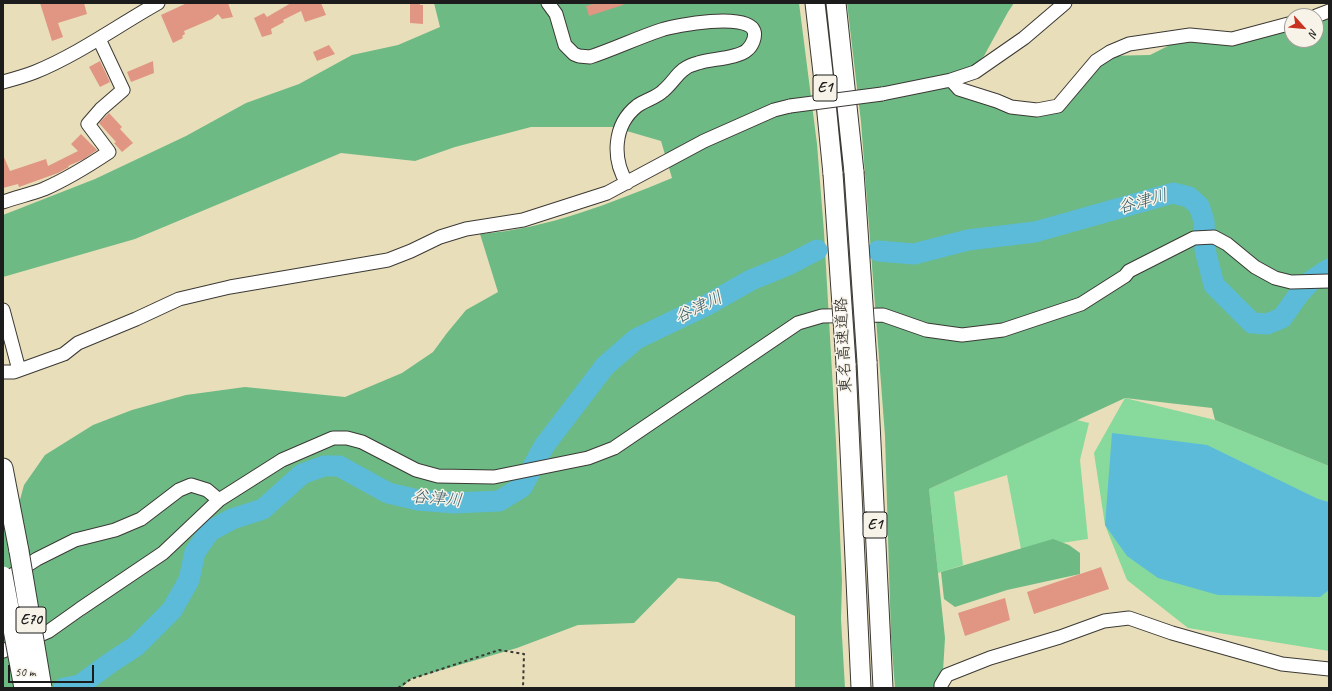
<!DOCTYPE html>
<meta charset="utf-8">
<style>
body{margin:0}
#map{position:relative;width:1332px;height:691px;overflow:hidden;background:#e9deba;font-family:Caveat,sans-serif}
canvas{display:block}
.frame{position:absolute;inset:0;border:4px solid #1c1c1c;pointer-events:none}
.north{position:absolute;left:1284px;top:8px;width:40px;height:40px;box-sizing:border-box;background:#f7f3e8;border:1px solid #9f9d96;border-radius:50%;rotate:117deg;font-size:11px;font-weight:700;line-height:16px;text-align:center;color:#1c1c1c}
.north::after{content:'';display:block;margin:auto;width:14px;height:18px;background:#c8321e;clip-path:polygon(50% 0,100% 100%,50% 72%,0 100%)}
.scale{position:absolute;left:8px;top:665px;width:86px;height:18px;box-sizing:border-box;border:2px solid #1c1c1c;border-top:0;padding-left:5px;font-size:12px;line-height:14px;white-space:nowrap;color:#1c1c1c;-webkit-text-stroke:3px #f7f3e8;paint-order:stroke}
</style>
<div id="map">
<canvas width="1332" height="691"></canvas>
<div class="frame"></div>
<div class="north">N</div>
<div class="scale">50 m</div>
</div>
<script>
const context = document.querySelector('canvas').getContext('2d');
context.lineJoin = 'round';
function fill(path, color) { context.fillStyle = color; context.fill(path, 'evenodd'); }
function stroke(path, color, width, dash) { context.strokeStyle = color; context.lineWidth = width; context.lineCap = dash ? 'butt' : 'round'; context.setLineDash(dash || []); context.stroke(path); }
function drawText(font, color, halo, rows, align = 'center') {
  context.font = font + ' Caveat,"Klee One",sans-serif'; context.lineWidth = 3; context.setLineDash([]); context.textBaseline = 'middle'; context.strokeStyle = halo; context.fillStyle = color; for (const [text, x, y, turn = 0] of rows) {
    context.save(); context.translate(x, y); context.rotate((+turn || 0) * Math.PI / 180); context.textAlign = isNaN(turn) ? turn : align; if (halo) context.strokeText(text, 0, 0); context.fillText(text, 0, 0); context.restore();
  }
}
fill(new Path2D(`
 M1125,398L1215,420L1329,466V651L1188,628L1127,580L1105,525L1094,453Z
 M1077,420L1089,423L1080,460L1088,539L1021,549L1007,475L954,492L963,565L938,573L929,489Z`), '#87da9c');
fill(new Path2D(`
 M434,3H799L817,144L824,232L836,442L842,581L841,619L845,688H795V616L718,582L678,578L634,623L578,625L517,648L411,679L401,688H3V524L15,518L24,485L45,455L93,425L132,410L186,395L245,387L345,397L402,373L433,352L447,333L466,310L498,292L480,234C547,229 611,203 672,178L661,141L613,127H531L455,147L415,161L341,153L135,239L3,277V215L95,179L186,136L246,103L299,84L352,55L398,45L440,27Z
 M847,3H1014L1008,12L984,56L954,84L1011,107L1058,106L1103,56L1150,55L1190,35L1223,38L1292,23V40H1316V19L1329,16V466L1215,420L1212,408L1125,398L929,489L945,638L942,688H895L891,637L885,436L861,122Z
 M1053,539L1069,545L1080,553V574L1007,590L955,607L944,599L941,572Z`), '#6dba84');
fill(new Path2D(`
 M1112,433L1207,445L1318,499L1329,502V590L1320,597L1218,595L1158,578L1127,556L1105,525Z`), '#5bbbd9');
stroke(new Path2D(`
 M878,251L914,254L968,240L1035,232L1173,193L1189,197L1199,206L1204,221L1205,250L1214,285L1252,323L1267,324L1282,318L1299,294L1311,281L1329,269
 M64,688L80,685L110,663L136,646L172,610L189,580L195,552L210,531L232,519L263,509L302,474L324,466H339L388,493L418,500L454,503L499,501L522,487L544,446L605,366L636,339L707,305L751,280L788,265L817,250`), '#5bbbd9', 21);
fill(new Path2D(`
 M40,3H84L87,14L58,23L63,37L52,41Z
 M187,3H228L233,17L222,19L218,14L212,19L184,31L185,34L182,36L183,38L173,43L161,15Z
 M291,3H321L326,15L305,22L301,11L283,20L284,22L271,29L272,34L262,37L254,18L264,13L267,17Z
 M410,3H420V5H423V24L410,23Z
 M597,3H622L623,5L589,16L586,6Z
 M329,45L335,54L317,61L313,52Z
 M100,61L110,82L100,87L89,67Z
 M153,61L154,73L131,82L127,72Z
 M109,113L122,127L120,129L133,143L122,152L114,143L116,142L99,123Z
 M81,134L97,150L84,159L68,166L69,167L58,173L19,187L18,184L3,188V155L10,171L46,159L48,166L78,151L71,144Z
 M1101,567L1109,589L1034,614L1027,592Z
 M1005,598L1010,620L965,636L958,613Z`), '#e09682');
const minor = new Path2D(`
 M548,3L556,14L565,45L574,54L579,56L590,57C614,49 637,38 661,30C676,25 747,12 754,31C756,37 752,46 747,50C739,58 710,59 698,63C678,68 677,79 663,91C656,98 645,100 637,106C613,125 612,159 627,183
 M1316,16L1329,11
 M951,80L959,89L997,101L1011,107L1037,110L1058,106L1096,61L1110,52L1129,44L1190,35L1232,39L1292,23
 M3,82C14,79 25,76 35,72C79,54 117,26 158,3
 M882,94L951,80L975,72L1024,38L1065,3
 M3,202C17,197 31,194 44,189C67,179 88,166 109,152L88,124L101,109L123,90L99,39
 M3,310L19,370
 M3,372H14L64,354L78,343L136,319L179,299L230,287L388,260L411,251L440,237L466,229L523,220L607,193L704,141L774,110L790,106
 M3,581L37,559L75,540L115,530L141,519L179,490L191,485L207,490L219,500
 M3,651L49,631L80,609L163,553L219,500L282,460L333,438H347L362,442L416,470L438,476L494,477L588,458L614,448L798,323L822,316L883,315L926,330L962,335L1003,330L1081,304L1125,276L1129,271L1194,238L1214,237L1227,244L1255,267L1275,278L1291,282L1329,281
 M941,688V685L947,675L990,658L1060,637L1104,621L1129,618L1172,633L1282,664L1329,669`);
const highway = new Path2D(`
 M815,3L823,73L833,174
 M836,3L854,172
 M867,362L883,688
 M846,364L861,688
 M3,468L19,551`);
stroke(minor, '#3b3934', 15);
stroke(highway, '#3b3934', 21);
stroke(new Path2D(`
 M398,688L411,679L499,650L524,654L523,688`), '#3b3934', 2, [3, 3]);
stroke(minor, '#fff', 13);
stroke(highway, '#fff', 19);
const minorBridge = new Path2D(`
 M790,106L882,94`);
const highwayBridge = new Path2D(`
 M854,172L867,362
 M833,174L846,364
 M19,551L42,688
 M3,576L24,688`);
stroke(minorBridge, '#3b3934', 15, []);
stroke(highwayBridge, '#3b3934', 21, []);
stroke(minorBridge, '#fff', 13);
stroke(highwayBridge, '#fff', 19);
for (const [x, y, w] of [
 [825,88,24],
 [875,525,24],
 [31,620,30]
]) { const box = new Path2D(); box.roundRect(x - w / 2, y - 13, w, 26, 3); context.fillStyle = '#f7f3e8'; context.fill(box); stroke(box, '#1c1c1c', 1); }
drawText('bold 15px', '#1c1c1c', null, [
 ["E1",825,88],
 ["E1",875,525],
 ["E70",31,620]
]);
drawText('16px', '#1c1c1c', '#f7f3e8', [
 ["東名高速道路",844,345,-93]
]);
drawText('italic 17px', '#355c68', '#f7f3e8', [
 ["谷津川",1143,202,-15],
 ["谷津川",699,308,-26],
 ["谷津川",437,499,5]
]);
</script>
